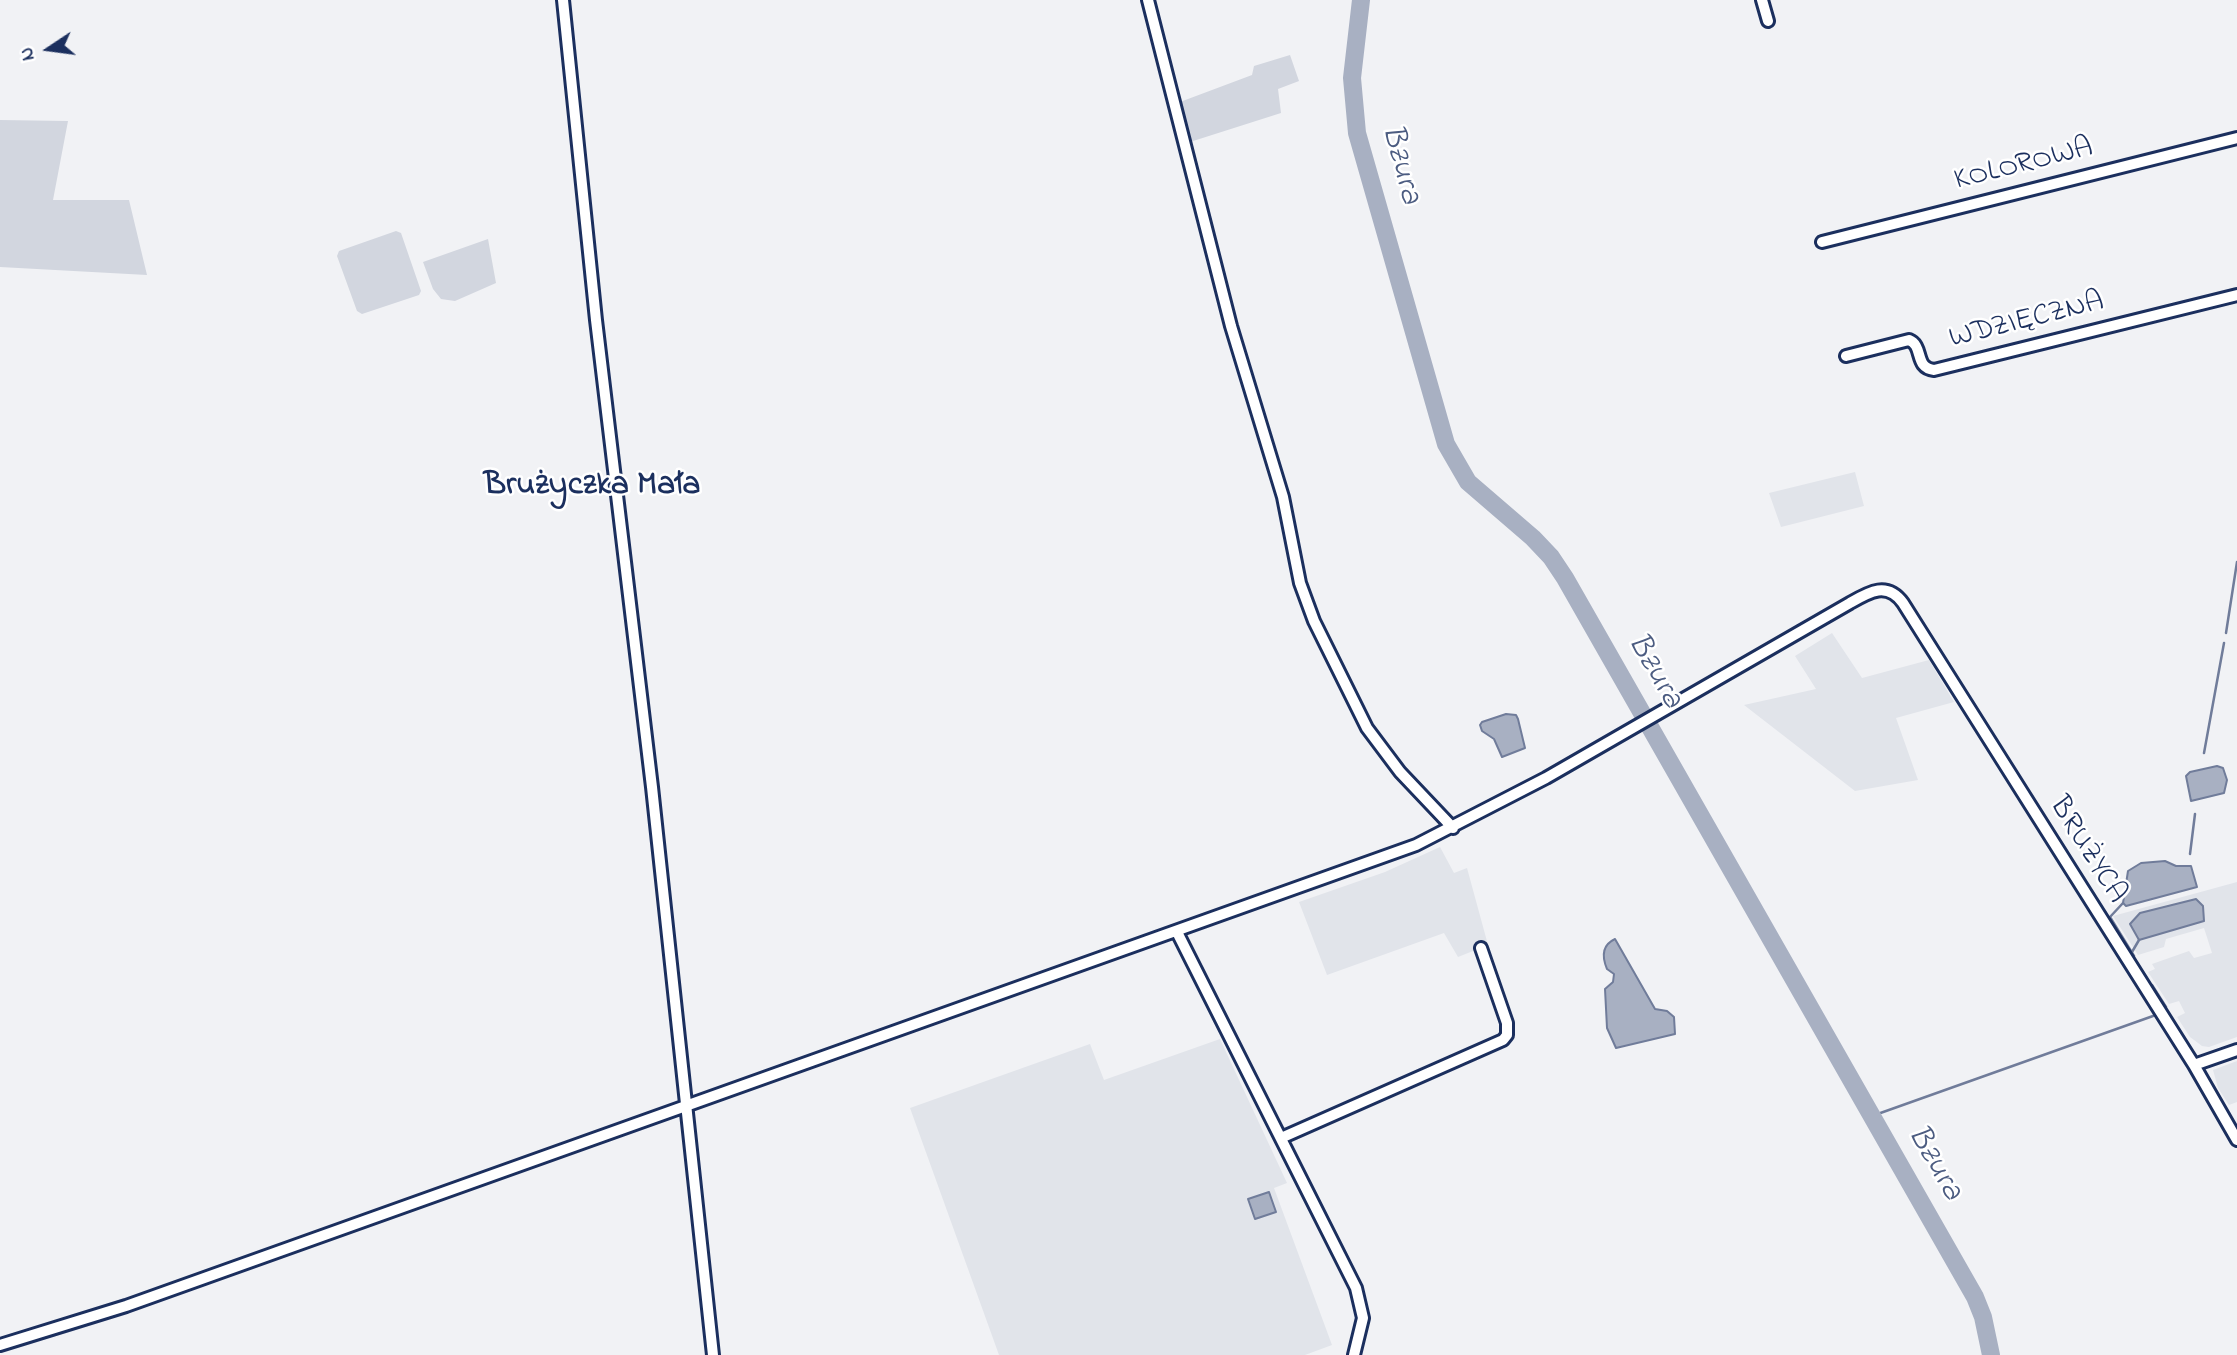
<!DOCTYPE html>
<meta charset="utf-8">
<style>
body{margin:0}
#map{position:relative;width:2237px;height:1355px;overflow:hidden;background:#f1f2f5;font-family:"Indie Flower",sans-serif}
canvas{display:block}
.north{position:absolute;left:14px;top:14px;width:70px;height:70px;-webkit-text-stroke:5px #fff;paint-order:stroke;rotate:257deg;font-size:19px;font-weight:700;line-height:28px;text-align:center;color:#1b2f5e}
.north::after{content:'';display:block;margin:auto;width:24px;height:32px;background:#1b2f5e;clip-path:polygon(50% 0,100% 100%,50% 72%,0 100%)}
</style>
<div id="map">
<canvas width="2237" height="1355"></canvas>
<div class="north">N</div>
</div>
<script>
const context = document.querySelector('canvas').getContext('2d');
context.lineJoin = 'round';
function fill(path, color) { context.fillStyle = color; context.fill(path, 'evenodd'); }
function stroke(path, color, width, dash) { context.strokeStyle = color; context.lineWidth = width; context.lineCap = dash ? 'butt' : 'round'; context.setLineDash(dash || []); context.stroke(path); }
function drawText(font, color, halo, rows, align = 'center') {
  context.font = font + ' "Indie Flower",sans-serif'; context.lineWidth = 5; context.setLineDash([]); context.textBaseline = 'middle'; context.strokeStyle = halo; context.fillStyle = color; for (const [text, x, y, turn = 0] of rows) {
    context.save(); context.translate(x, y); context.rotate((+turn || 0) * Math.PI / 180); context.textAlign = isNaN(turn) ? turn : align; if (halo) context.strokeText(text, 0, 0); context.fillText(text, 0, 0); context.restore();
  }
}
fill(new Path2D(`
 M1855,472L1864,506L1781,527L1769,493Z
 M1832,633L1862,678L1929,660L1954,702L1896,718L1918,780L1855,791L1744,705L1816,689L1795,656Z
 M1440,847L1454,873L1467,868L1488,945L1458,957L1444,933L1327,975L1299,902L1385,872Z
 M2237,882V1037L2209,1047L2202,1046L2190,1037L2177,1017L2185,1013L2179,1001L2169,1004L2148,972L2155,969L2152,964L2189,951L2194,958L2212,953L2204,928L2166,939L2164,947L2138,955L2113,916Z
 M1220,1039L1287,1183L1274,1188L1332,1345L1305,1355H999L910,1108L1090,1044L1104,1080Z
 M2237,1061V1102L2229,1105L2218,1088L2213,1070Z`), '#e1e4ea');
fill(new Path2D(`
 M1290,55L1299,81L1278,89L1281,113L1190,142L1180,102L1252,75L1254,66Z
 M0,120L68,121L53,200H129L147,275L0,267Z
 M396,231L401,233L421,291L419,295L362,314L357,311L337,256L339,251Z
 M488,239L496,283L455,301L441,299L433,289L423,262Z`), '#d2d6df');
const water = new Path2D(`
 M1506,714L1516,715L1518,719L1525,748L1502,757L1494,739L1482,731L1480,725L1482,722Z
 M2217,766L2223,768L2227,780L2224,793L2191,801L2186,776L2190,772Z
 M2165,861L2176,866H2191L2197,887L2126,906L2123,903L2128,871L2141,863Z
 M2196,899L2203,906L2204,921L2139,940L2130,924L2140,913Z
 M1615,939L1655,1009L1667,1011L1674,1017L1675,1034L1616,1048L1607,1028L1605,989L1613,982L1614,974L1607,969C1602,957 1602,945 1615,939Z
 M1269,1192L1276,1212L1255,1219L1248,1199Z`);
fill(water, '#a8b0c2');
stroke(water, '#707c9a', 2);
stroke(new Path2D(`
 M2226,633L2237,562
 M2204,753L2224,643
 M2190,854L2195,814
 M2123,903L2110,917L2134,956
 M2132,952L2139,940
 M2152,985L2166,1007
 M1872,1116L2153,1016`), '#707c9a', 2.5);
stroke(new Path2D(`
 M1361,0L1352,78L1357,133L1446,444L1468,482L1533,538L1551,557L1565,578L1975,1297L1983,1317L1991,1355`), '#a8b0c2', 18);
const minor = new Path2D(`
 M563,0L596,320L652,787L713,1355
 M1148,0L1231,326L1283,497L1300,583L1314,621L1367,728L1400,772L1453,828
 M1762,0L1768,21
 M1822,242L2237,138
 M1846,356L1909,340C1924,346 1914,368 1934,370L2237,295
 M1177,932L1356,1288L1363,1318L1354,1355
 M2194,1065L2237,1050
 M1281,1138L1503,1040L1507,1035V1023L1481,948
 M0,1345L126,1306L1416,845L1546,778L1850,603C1869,592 1887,581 1903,603L2194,1065L2237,1140`);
stroke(minor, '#1b2f5e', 16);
stroke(minor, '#fff', 10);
drawText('30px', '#1b2f5e', '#fff', [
 ["KOLOROWA",2024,166,-14],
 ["WDZIĘCZNA",2027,322,-14],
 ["BRUŻYCA",2086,851,58]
]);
drawText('italic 32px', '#4c5c81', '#fff', [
 ["Bzura",1399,165,75],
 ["Bzura",1653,672,60],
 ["Bzura",1933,1164,60]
]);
drawText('bold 33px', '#1b2f5e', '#fff', [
 ["Brużyczka Mała",592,488]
]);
</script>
